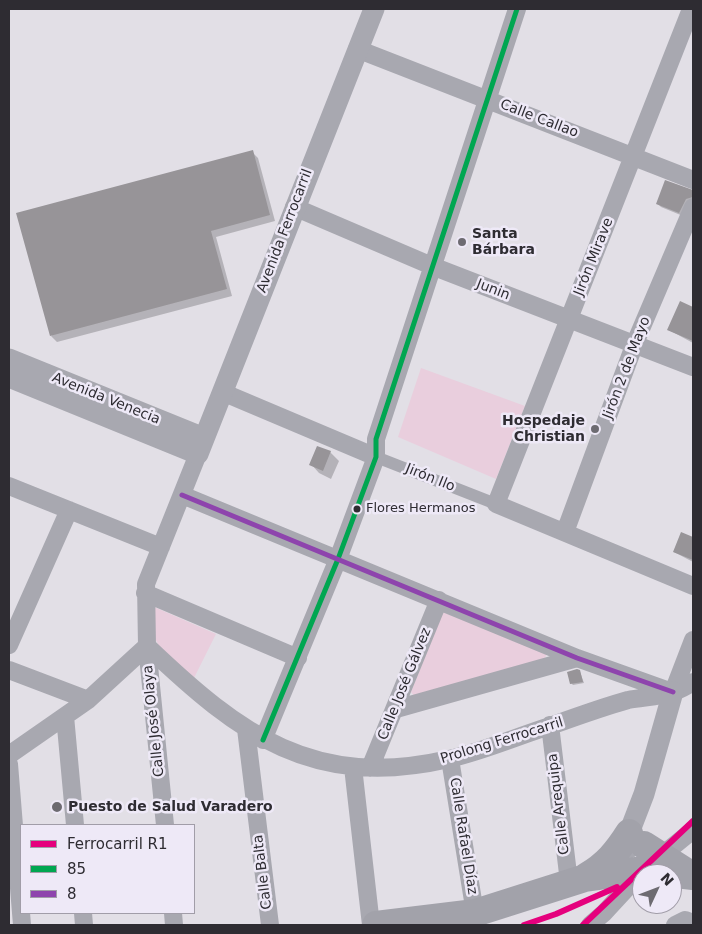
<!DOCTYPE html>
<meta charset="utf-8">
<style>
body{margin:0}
#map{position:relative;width:702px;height:934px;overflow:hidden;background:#e2dfe6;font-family:"DejaVu Sans",sans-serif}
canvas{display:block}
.frame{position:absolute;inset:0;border:10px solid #2e2c32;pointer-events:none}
.legend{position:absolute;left:20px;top:824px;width:175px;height:90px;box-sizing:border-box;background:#eee9f7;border:1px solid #a19da8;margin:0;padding:6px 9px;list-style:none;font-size:15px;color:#2e2c32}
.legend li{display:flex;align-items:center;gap:10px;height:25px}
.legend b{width:25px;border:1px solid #a19da8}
.north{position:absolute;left:632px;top:864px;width:50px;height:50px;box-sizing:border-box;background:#eee9f7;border:1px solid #a19da8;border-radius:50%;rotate:47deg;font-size:14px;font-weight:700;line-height:20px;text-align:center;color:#2e2c32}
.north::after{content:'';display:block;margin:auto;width:18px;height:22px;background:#6d6b71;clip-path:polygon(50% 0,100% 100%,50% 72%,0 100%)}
</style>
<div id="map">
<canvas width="702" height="934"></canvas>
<div class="frame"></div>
<ul class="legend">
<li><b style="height:6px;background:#e5007d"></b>Ferrocarril R1</li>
<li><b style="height:6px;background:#00a651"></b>85</li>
<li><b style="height:6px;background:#8e44ad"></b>8</li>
</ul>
<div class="north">N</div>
</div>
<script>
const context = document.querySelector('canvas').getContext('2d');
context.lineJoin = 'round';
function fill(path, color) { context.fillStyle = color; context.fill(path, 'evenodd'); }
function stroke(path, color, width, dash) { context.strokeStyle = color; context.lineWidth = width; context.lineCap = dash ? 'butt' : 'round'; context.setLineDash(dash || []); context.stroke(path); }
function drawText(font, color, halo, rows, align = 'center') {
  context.font = font + ' "DejaVu Sans",sans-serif'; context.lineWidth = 5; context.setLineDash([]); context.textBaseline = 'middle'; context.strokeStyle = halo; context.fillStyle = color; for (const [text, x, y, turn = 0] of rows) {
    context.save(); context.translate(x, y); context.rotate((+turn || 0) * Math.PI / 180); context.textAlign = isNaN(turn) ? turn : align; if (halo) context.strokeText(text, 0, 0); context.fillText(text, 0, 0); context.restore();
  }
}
fill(new Path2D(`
 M421,368L525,406L496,479L398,437Z
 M152,606L216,634L193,680L159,646L151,631Z
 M444,608L547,654L543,661L415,697L411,692Z`), '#e9cedd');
fill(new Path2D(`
 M252,152L258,158L275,221L216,237L232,296L57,342L51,336Z
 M690,191L693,197L683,216L661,207L657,203Z
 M680,303L693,309V343L669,330Z
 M330,452L339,461L331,479L319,473L311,464Z
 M682,533L693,538V562L674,552Z
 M580,672L584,683L573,685L571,683Z`), '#0003');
fill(new Path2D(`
 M253,150L270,215L211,231L227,289L50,336L16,213Z
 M665,180L693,190V197L686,199L679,213L656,204Z
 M680,301L693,307V341L667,330Z
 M317,446L331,451L323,471L309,465Z
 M681,532L693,537V560L673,552Z
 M577,669L580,670L583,682L570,684L567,672Z`), '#979498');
stroke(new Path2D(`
 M376,457L496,504`), '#a8a8b0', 12);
stroke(new Path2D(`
 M691,9L496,504L693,586
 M357,49L693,180
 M294,207L432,266L693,367
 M222,392L376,457
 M198,454L146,584L147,646C240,735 314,790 449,759C484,751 518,736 553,725C578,716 603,707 628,700C643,697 659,697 673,692C680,690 687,686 693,682
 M9,486L161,547
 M182,495L577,658L672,692
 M565,532L635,343L693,207
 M145,593L298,658
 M9,645L69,510
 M147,646L165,825
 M9,670L88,700
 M673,692L693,640
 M396,709L577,658
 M65,716L75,825
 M550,725L569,882
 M246,729L270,925
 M263,740L338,559L376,457V439L517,9
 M9,755L88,700L147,646
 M450,759L475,913
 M9,764L22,925
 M353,767L371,925
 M370,768L439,600
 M655,861L693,830
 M83,913L84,925
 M173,913L174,925
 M590,925L604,913L628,887
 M675,925L685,920L693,923`), '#a8a8b0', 18);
stroke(new Path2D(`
 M9,359L204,438
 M9,377L198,454L374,9
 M629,848V833L644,794L673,692`), '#a8a8b0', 21);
stroke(new Path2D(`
 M644,845L685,871
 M587,876C606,865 617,852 629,833
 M376,925L475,913L585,878L642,870L693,876`), '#a2a2aa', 28);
stroke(new Path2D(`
 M524,925L556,914L630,880`), '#a2a2a8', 4);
stroke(new Path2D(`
 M263,740L338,559L376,457V439L517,9`), '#00a651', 5);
stroke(new Path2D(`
 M182,495L577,658L673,692`), '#8e44ad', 5);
stroke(new Path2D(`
 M524,925L556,914L617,887
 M583,925L693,821`), '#e5007d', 6);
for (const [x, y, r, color] of [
 [462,242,5,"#6d6b71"],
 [595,429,5,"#6d6b71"],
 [357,509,4.5,"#2e2c32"],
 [57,807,6,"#6d6b71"]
]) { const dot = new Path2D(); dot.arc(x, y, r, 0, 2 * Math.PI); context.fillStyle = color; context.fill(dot); stroke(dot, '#eee9f7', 2); }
drawText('13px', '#2e2c32', '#eee9f7', [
 ["Flores Hermanos",366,509]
], 'left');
drawText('14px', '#2e2c32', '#eee9f7', [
 ["Calle Callao",539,119,21],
 ["Avenida Ferrocarril",285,231,-69],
 ["Jirón Mirave",594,257,-68],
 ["Junin",493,290,21],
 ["Jirón 2 de Mayo",627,368,-69],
 ["Avenida Venecia",106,399,22],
 ["Jirón Ilo",430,478,22],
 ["Calle José Gálvez",405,684,-68],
 ["Calle José Olaya",154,721,-96],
 ["Prolong Ferrocarril",502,741,-17],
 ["Calle Arequipa",559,804,-97],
 ["Calle Rafael Díaz",463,836,81],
 ["Calle Balta",263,872,-97]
]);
drawText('bold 14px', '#2e2c32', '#eee9f7', [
 ["Santa",472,234],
 ["Bárbara",472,250],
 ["Hospedaje",585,421,"right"],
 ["Christian",585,437,"right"],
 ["Puesto de Salud Varadero",68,807]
], 'left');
</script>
